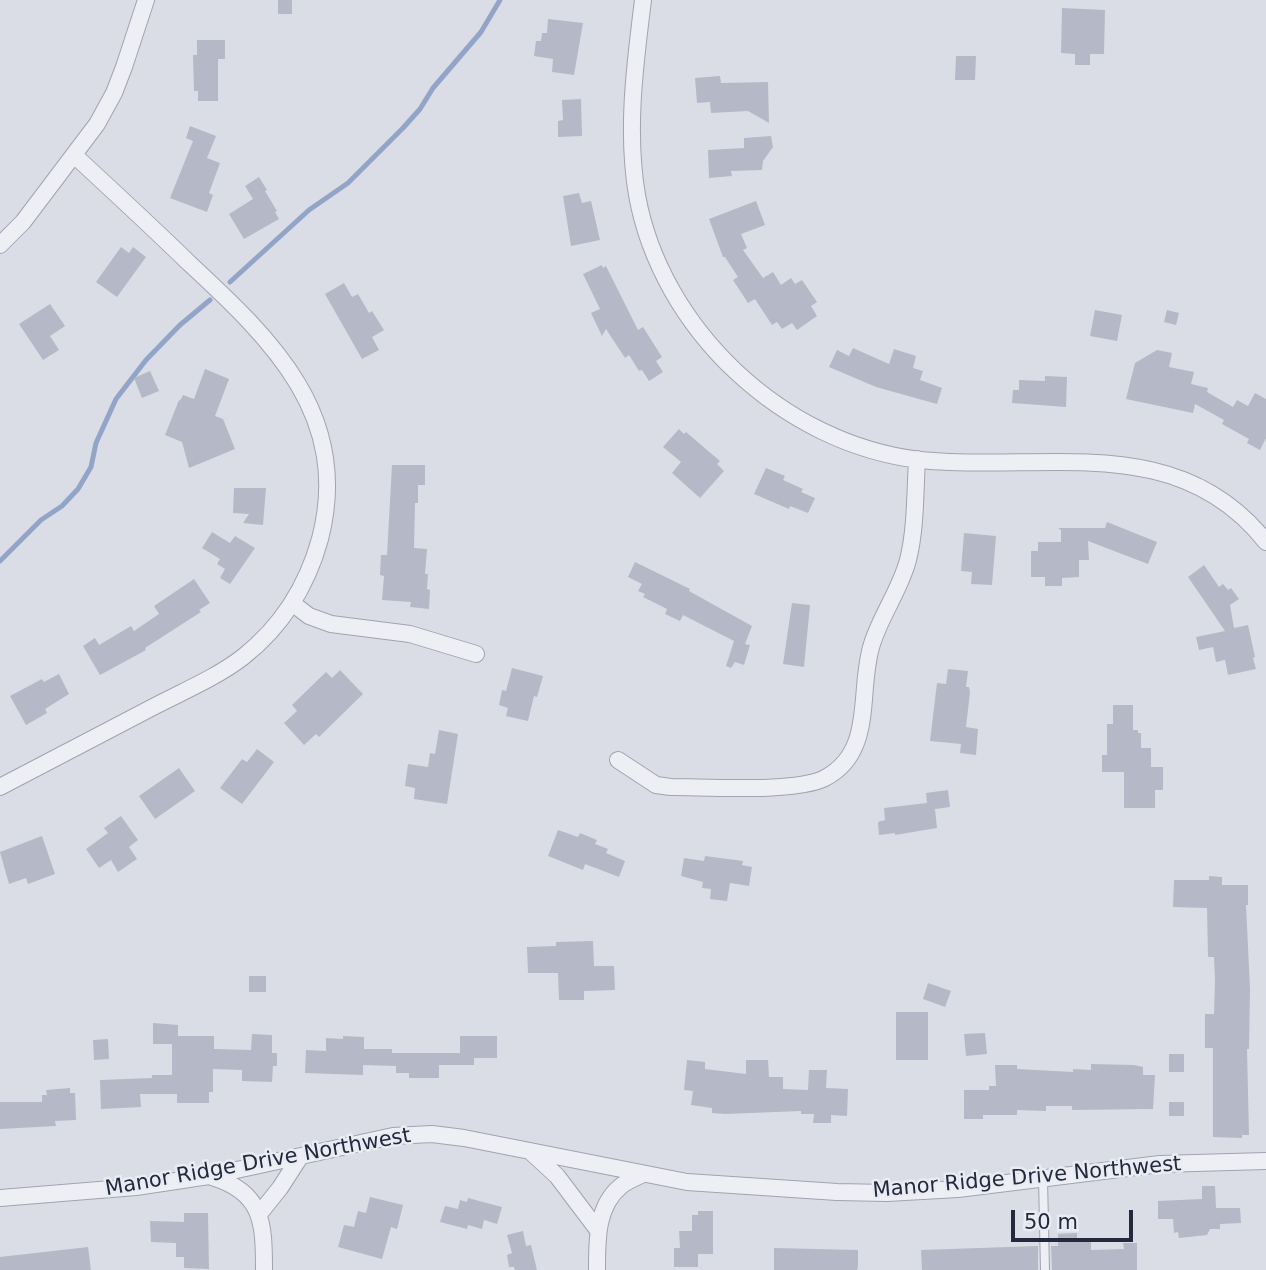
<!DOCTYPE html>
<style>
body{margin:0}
#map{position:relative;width:1266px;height:1270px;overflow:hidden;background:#dbdde6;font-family:"DejaVu Sans",sans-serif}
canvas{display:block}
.scale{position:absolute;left:1011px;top:1210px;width:122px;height:32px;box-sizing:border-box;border:4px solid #24293d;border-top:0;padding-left:9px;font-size:21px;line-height:24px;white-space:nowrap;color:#24293d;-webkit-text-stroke:5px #eaecf4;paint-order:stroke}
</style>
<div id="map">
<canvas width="1266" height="1270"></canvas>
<div class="scale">50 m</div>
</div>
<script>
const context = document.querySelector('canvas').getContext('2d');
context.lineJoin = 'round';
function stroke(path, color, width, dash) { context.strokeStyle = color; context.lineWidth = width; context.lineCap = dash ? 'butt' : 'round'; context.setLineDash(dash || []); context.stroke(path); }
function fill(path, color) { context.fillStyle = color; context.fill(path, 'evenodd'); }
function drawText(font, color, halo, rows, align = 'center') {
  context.font = font + ' "DejaVu Sans",sans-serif'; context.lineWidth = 5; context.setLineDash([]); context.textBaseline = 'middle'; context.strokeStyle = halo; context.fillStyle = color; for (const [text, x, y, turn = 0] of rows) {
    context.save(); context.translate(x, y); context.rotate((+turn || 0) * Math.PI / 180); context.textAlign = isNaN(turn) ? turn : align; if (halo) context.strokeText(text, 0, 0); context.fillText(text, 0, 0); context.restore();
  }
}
stroke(new Path2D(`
 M230,282L309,210L348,183L403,128L420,109L433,88L481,32L500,0
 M0,561L41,520L62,506L78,489L91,467L96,443L116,399L146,360L180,325L210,300`), '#93a4c9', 5);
fill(new Path2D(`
 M278,0H292V14H278Z
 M1062,8L1105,10L1104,54H1090V65H1075V54L1061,53Z
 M548,19L583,23L574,75L552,72L553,59L534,56L536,41H541L542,33H547Z
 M197,40H225V59H218V101H198V91H194L193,55H197Z
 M956,56H976L975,80H955Z
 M720,76L721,83L768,82L769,123L748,111L711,113L710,102L697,103L695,78Z
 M581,99L582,136L558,137V121L563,120L562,100Z
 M190,126L216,136L207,158L220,163L209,193L213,195L207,212L170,198L193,141L186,138Z
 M771,136L773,147L763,161L762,170L731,171L732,176L709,178L708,150L744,148V138Z
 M259,177L267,190L265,191L277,211L275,212L279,219L244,239L229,214L253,199L245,186Z
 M579,193L582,203L591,201L600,240L571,246L563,196Z
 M756,201L765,225L741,234L747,248L743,250L763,278L773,272L781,285L791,278L795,284L802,280L817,302L811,306L817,316L797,330L792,323L782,329L777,322L772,325L755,299L748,303L733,280L738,277L725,257H723L709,219Z
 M121,247L129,253L133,247L146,257L117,297L96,282Z
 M602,265L603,268L606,266L638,330L643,327L662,357L656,361L663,372L649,381L642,370L639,371L629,355L625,358L606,329L602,336L591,313L600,309L583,274Z
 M344,283L352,297L358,294L369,313L372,311L384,330L372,337L379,350L362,359L325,294Z
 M50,304L65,326L50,336L59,350L43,360L19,324Z
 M1095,310L1122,315L1117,341L1090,336Z
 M1167,310L1179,313L1176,325L1164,322Z
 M853,348L889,364L894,349L916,356L913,368L923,371L920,380L942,388L937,404L876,387L829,367L837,350L849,356Z
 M1157,350L1172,353L1169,367L1194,372L1191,384L1208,388L1207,392L1233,407L1237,400L1248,406L1255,393L1266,399V438L1260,450L1247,443L1249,439L1222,424L1224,420L1195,404L1193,413L1126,399L1135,363Z
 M205,369L229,379L215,416L223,419L235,449L189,468L182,442L165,435L179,400L180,401L183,395L194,399Z
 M150,371L159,391L142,398L134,378Z
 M1045,376L1067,377L1066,407L1012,403L1013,390H1019V380L1045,381Z
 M679,429L684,434L686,432L720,461L717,464L724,471L700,498L672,473L681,462L663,447Z
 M392,465H425V485H418V503H415L414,548L427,549L425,574H428L427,589L430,590L429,609L410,607L411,602L382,600L384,576L380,575L381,555H387Z
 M766,468L785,476L783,480L803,489L801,492L815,498L808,513L790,506L789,509L754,494Z
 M234,488H266L263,525L243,523L249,514L233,513Z
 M1107,522L1157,542L1148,564L1088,541L1089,560H1079V577L1062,578V586H1045V577H1031V551H1038V542H1061V530L1058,528H1105Z
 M212,532L230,543L235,536L255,548L230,584L220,578L225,569L217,564L220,559L202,548Z
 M964,533L996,536L992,585L971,584L972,572L961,571Z
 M635,562L690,589L689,591L752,626L745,644L750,645L744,665L735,662L731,668L726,666L734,641L683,615L680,621L665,614L667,609L643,597L645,594L638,591L642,584L628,577Z
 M1204,565L1219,587L1223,584L1228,590L1231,588L1239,599L1230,605L1234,628L1248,625L1255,657L1253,658L1256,669L1228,675L1225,660L1216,662L1213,647L1199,650L1196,637L1225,631L1188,577Z
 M194,579L210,603L199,610L201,612L145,648L146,650L100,675L83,646L95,638L99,645L131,626L134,631L159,614L154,606Z
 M792,603L810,605L804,667L783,664Z
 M512,668L543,676L537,697L534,696L528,721L506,716L508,708L499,705L502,690L506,691Z
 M948,669L968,671L966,687H969L970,692L966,727L978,729L976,755L960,753L961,744L930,741L937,683L946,684Z
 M340,670L363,694L319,737L316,734L304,745L284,723L297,711L292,705L326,672L332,678Z
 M59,674L69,694L45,709L47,713L26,725L10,696L42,679L44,682Z
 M1113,705H1133V730H1138V733H1141V748H1151V767H1163V790H1155V808H1124V772H1102V755H1107V724H1113Z
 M439,730L458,734L447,804L414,799L415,788L405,786L408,764L428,767L430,753L435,754Z
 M257,749L274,762L242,804L220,788L242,759L247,762Z
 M179,768L195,791L155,819L139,796Z
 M948,790L950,807L935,809L937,828L895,835V833L879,835L878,822L885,820L884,808L927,803L926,793Z
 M121,816L138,840L129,847L137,859L118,872L111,860L99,868L86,849L108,833L104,828Z
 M558,830L578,837L580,833L597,840L595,844L608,849L606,853L625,861L619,877L585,864L583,870L548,856Z
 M42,836L55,874L28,884L26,878L9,884L0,852Z
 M705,856L743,861L742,865L752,867L749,886L730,883L727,901L710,899L711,889L702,888L703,882L681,876L684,858L704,861Z
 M1209,876L1222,877V885H1248V905H1246L1250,989L1249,1049H1247L1249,1135H1242V1138L1213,1137V1048H1205V1014H1214L1215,980L1214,957H1208L1207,908L1173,907L1174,880H1209Z
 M593,941L594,966H614L615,990L584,991V1000H559L558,973H528L527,947L556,946V942Z
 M249,976H266V992H249Z
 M928,983L951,991L945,1007L923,999Z
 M896,1012H928V1060H896Z
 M153,1023L178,1025V1036H214V1049L251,1050L252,1034L272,1035V1053H277V1066H273L272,1082L242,1081V1070L213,1069V1092H209V1103H177V1094H140L141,1107L101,1109L100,1080L152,1078V1075H172V1044H153Z
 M985,1033L987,1054L966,1056L964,1034Z
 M343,1036L364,1037V1049H392V1053H460V1036H497V1058H474V1065H439V1078H409V1073H396V1066L363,1065V1075L305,1073L306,1050L326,1051V1038L343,1039Z
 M108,1039L109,1059L94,1060L93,1040Z
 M1169,1054H1184V1072H1169Z
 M687,1060L705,1062V1069L746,1074V1060H768L769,1077H783V1089L808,1090L809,1070H827L826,1088L848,1089L847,1116L831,1115V1123H813L814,1114H801V1111L725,1114L712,1113V1108L691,1105L693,1091L684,1090Z
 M1091,1064L1134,1065L1143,1067V1075H1155L1153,1109L1072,1110V1106H1046V1111L1017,1110V1115H983V1119H964V1090H989V1086H996L995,1065H1017V1069L1073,1072V1069L1091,1070Z
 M70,1088V1093H75L76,1120L55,1121L56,1126L0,1129V1102H42V1095H47L46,1090Z
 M1169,1102H1184V1116H1169Z
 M1202,1186H1215L1216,1208H1240L1241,1223L1220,1224V1229H1210L1207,1235L1179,1238L1178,1232L1174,1233L1173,1219H1158V1201L1202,1199Z
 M370,1197L403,1205L397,1229L391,1227L382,1259L338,1247L344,1225L354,1227L358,1211L366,1213Z
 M468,1198L502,1207L497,1224L484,1220L482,1229L468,1225L467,1229L440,1222L445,1206L458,1209L460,1200L467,1202Z
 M698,1211H713V1254H698V1267H674V1248H680L679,1231H692V1215H698Z
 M184,1213H208L209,1269L184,1268V1257H176V1243L151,1242L150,1221L184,1222Z
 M523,1231L526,1246L531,1245L537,1270H515L514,1267H509L507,1255L512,1253L507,1235Z
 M1077,1233V1240H1091V1250L1124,1249L1123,1243H1137V1270H1052L1051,1246H1058V1234Z
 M1038,1246V1270H922L921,1250Z
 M88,1247L91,1270H0V1257Z
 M774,1248L858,1250V1266L857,1270H774Z`), '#b5b8c6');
const service = new Path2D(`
 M1043,1178L1045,1270`);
const minor = new Path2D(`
 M643,0C635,64 626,131 637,195C661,329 783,444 920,460C1042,473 1177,429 1266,542
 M0,245L23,222L97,124L114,93L124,67L146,0
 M292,603L309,616L331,624L410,634L476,654
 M618,760L656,785L671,787C707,787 796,793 825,778C876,751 857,690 872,644C881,615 900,590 908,560C916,528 915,492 917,459
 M0,787C52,760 103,733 155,706C184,691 217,677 243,657C281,627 307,586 320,539C352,416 272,340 190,264C152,227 113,191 74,155
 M532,1153L557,1176L597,1229
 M212,1177C263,1192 264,1223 264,1270
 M0,1198L136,1187L209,1176L393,1136L432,1134L464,1138L687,1182L837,1192L887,1193L958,1189L1160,1164L1266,1161
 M260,1213L280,1188L300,1157
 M597,1270C597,1242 596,1206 621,1186C627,1181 635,1178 641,1175`);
stroke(service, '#a0a3b0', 10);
stroke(minor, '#a0a3b0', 18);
stroke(service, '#eeeff5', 8);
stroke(minor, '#eeeff5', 16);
drawText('21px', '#24293d', '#eaecf4', [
 ["Manor Ridge Drive Northwest",258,1163,-10],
 ["Manor Ridge Drive Northwest",1027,1178,-5]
]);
</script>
